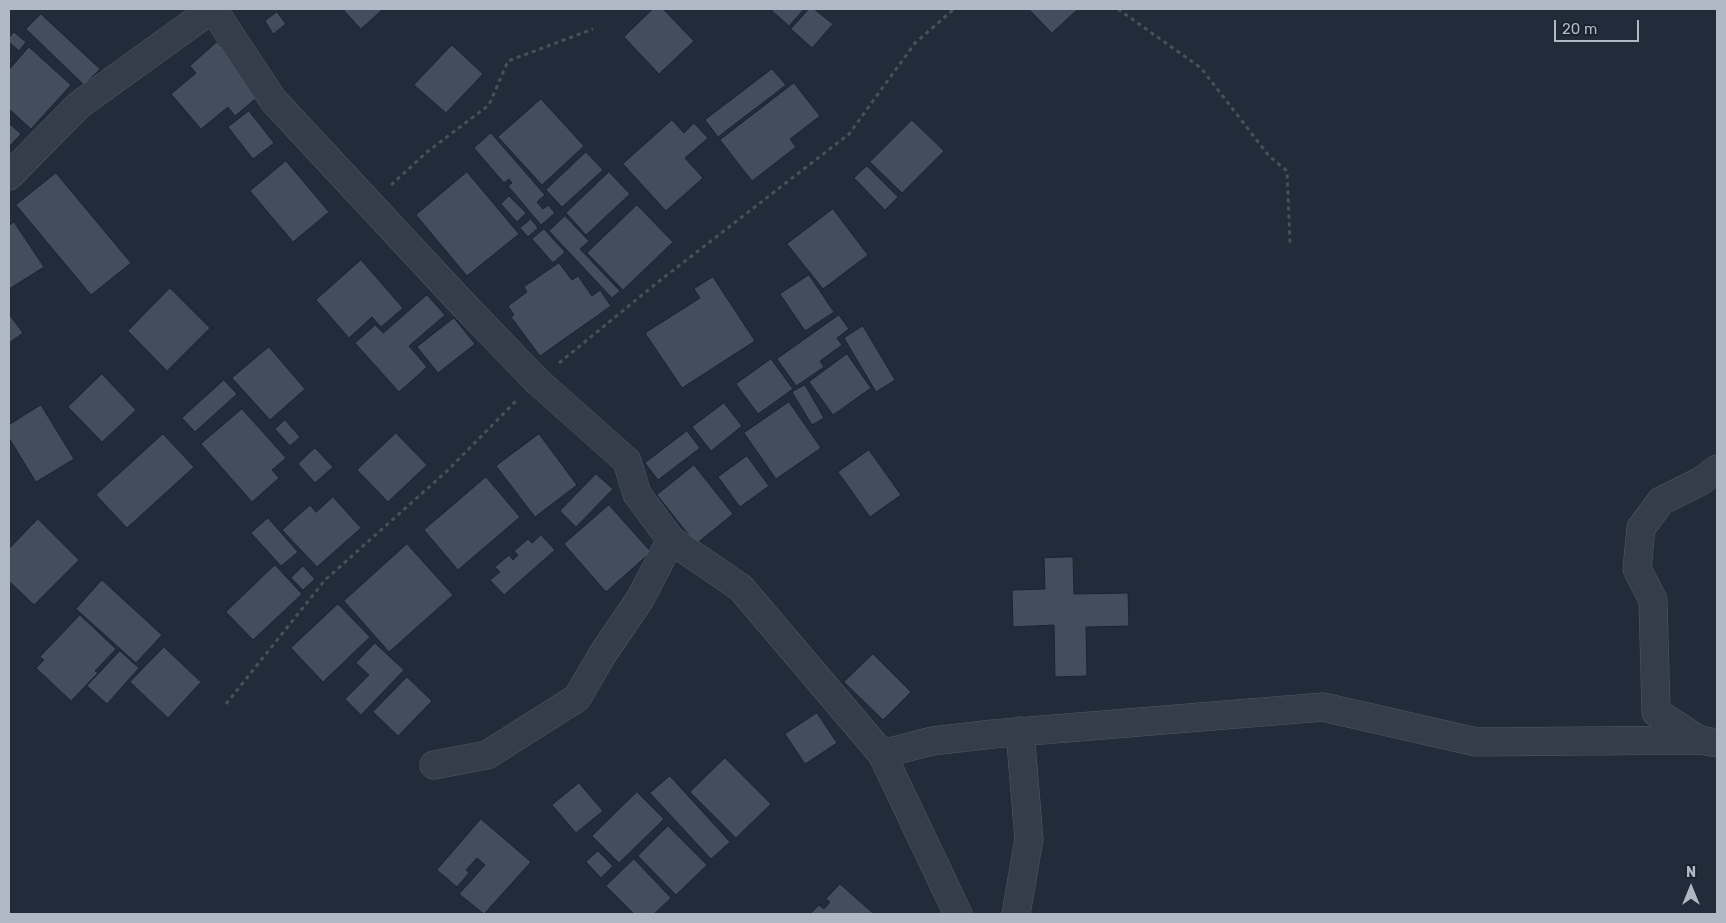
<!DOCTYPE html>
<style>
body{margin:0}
#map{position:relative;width:1726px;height:923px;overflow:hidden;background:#212b3a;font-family:Rubik,sans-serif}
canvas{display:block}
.frame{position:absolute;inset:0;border:10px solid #b0b8c6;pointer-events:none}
.north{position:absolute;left:1666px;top:863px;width:50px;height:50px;-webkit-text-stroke:4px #1a222e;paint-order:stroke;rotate:0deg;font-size:14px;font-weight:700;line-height:20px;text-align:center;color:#b0b8c6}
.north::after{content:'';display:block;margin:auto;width:18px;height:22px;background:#b0b8c6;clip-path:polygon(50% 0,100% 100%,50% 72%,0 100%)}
.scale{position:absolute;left:1554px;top:20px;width:85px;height:22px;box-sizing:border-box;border:2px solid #b0b8c6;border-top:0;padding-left:6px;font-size:15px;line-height:18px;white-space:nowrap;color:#b0b8c6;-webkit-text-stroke:4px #1a222e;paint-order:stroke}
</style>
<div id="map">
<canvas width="1726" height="923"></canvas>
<div class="frame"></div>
<div class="north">N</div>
<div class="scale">20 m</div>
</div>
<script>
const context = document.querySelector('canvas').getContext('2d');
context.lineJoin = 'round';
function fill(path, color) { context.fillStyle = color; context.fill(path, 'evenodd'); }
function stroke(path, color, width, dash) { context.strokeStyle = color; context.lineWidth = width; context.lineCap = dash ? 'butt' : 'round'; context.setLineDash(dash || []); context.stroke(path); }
const building = new Path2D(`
 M343,9H383L361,29Z
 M653,9H663L694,41L659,74L624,37Z
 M774,9H804L789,26L772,11Z
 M809,9H814L833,24L812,48L791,29Z
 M1029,9H1078L1052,33Z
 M277,12L286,24L273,34L265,21Z
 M41,14L100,69L84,85L26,29Z
 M14,32L26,42L19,51L9,42V38Z
 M217,42L261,94L235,116L228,107L201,129L171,94L196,73L190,66Z
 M452,45L483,74L446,113L414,85Z
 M29,47L71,85L31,129L9,109V70Z
 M772,69L786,85L718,137L705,120Z
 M794,83L820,116L790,139L796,147L752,181L720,140Z
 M541,99L584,146L542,185L498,137Z
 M249,111L274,143L253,159L228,127Z
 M672,120L684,133L694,123L708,138L685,158L703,178L666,211L623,164Z
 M912,120L944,151L902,193L870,162Z
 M9,123L21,134L9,147Z
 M491,133L545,195L537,202L543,209L548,205L555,213L541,225L508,186L512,183L509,179L504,183L474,148Z
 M586,152L603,170L562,207L546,190Z
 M286,161L329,212L293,242L250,191Z
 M867,166L898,197L885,210L854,178Z
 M467,172L519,234L467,276L416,215Z
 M609,172L630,194L586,235L566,213Z
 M56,173L131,263L91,295L16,205Z
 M509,196L526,213L517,222L501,204Z
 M637,205L673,242L623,290L587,253Z
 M833,209L868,255L823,289L787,244Z
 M565,216L589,241L580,249L620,291L612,298L549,231Z
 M531,219L538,228L528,237L520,228Z
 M14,222L44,267L9,289V226Z
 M544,229L565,252L553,263L532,239Z
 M361,260L403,308L381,327L372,317L349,338L316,300Z
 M559,263L572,280L578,276L592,296L600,290L611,306L540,356L511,317L514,315L508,306L527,292L524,287Z
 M809,275L834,312L805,331L780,294Z
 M713,277L755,341L682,388L645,333L700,298L694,289Z
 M170,288L210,328L167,371L128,331Z
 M427,295L445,315L409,346L427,367L399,392L355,343L375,325L383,333Z
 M9,314L23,333L9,343Z
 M839,315L849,329L837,338L842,345L820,361L824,367L796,386L777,359Z
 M454,318L475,344L438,373L417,347Z
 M863,326L895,380L876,392L844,338Z
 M269,347L305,389L270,420L232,378Z
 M847,354L871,388L833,415L809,382Z
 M771,359L793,389L758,414L736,384Z
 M102,374L136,410L102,442L68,407Z
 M224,380L237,394L195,432L182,418Z
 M805,385L824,418L812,425L792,392Z
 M789,402L821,448L776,479L744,433Z
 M724,403L742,426L711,451L692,427Z
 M41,405L74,459L36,482L9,438V425Z
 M242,409L286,458L272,470L279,478L252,502L201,444Z
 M285,420L300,437L290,446L275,429Z
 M687,431L700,448L658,480L645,463Z
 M396,433L427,465L388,502L357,470Z
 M163,434L194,467L127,528L96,495Z
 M539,434L577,485L535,517L496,466Z
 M315,448L333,467L315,483L298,464Z
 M869,450L901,495L870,517L838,472Z
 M747,456L769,486L740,507L718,477Z
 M694,465L733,514L696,544L657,495Z
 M596,474L613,489L576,527L560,511Z
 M486,477L520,517L458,570L424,530Z
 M333,497L361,528L317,567L282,530L310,505L316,512Z
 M609,505L651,552L606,592L564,544Z
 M268,518L298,552L281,566L251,533Z
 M38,519L79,560L34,605L9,581V549Z
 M541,535L555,550L504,595L490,580L500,572L495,567L509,555L513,560L518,555L514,551L528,539L532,543Z
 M407,544L453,595L389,652L344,601Z
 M1073,557L1074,594L1128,593L1129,626L1086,627L1087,676L1055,677L1054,625L1013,627L1012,590L1045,589L1044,558Z
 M275,565L302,594L253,640L226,612Z
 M303,566L315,579L303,590L291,578Z
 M102,580L162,635L136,663L76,609Z
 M338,604L370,637L323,682L291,648Z
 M80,615L116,649L95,671L98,673L71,701L36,668L44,660L40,657Z
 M375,643L404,670L361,715L345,699L369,675L356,663Z
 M164,647L201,682L168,718L130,682Z
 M120,651L139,668L107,704L87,686Z
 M873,654L911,692L883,720L844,682Z
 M407,677L432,701L398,736L373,712Z
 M817,713L837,743L805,764L785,734Z
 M725,758L771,804L736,838L690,792Z
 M670,776L730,842L711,859L650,793Z
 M579,783L603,811L576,833L552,805Z
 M637,792L664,819L619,863L592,836Z
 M481,819L531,862L484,914L459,894L485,865L477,858L466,870L469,873L457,887L437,870Z
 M668,826L707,865L676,895L638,856Z
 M598,851L613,866L601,878L586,862Z
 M634,859L671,898L654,914H634L606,886Z
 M840,884L874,914H810L819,905L824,909L830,902L826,899Z`);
fill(building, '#424e5e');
stroke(building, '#1c2431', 1);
const street = new Path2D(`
 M213,9L273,100L460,301L537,381L627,461L637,494L671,540L741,588L882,754L932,741L993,734L1323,707L1476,742L1699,740L1717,743
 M9,176L79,105L212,9
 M1699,740L1656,712L1653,600L1637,569L1641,528L1661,501L1701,481L1717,469
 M882,754L958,914
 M434,765L487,755L577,698L602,655L640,599L671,540
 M1016,914L1029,839L1020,731`);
stroke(street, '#505865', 29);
stroke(new Path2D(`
 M1118,9L1201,68L1269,156L1287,171L1290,243
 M391,185L427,152L489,105L508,61L593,29
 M559,363L658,282L849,134L915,43L954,9
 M226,704L325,580L447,471L517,400`), '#415558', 3, [4, 4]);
stroke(street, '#353d4a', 28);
</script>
